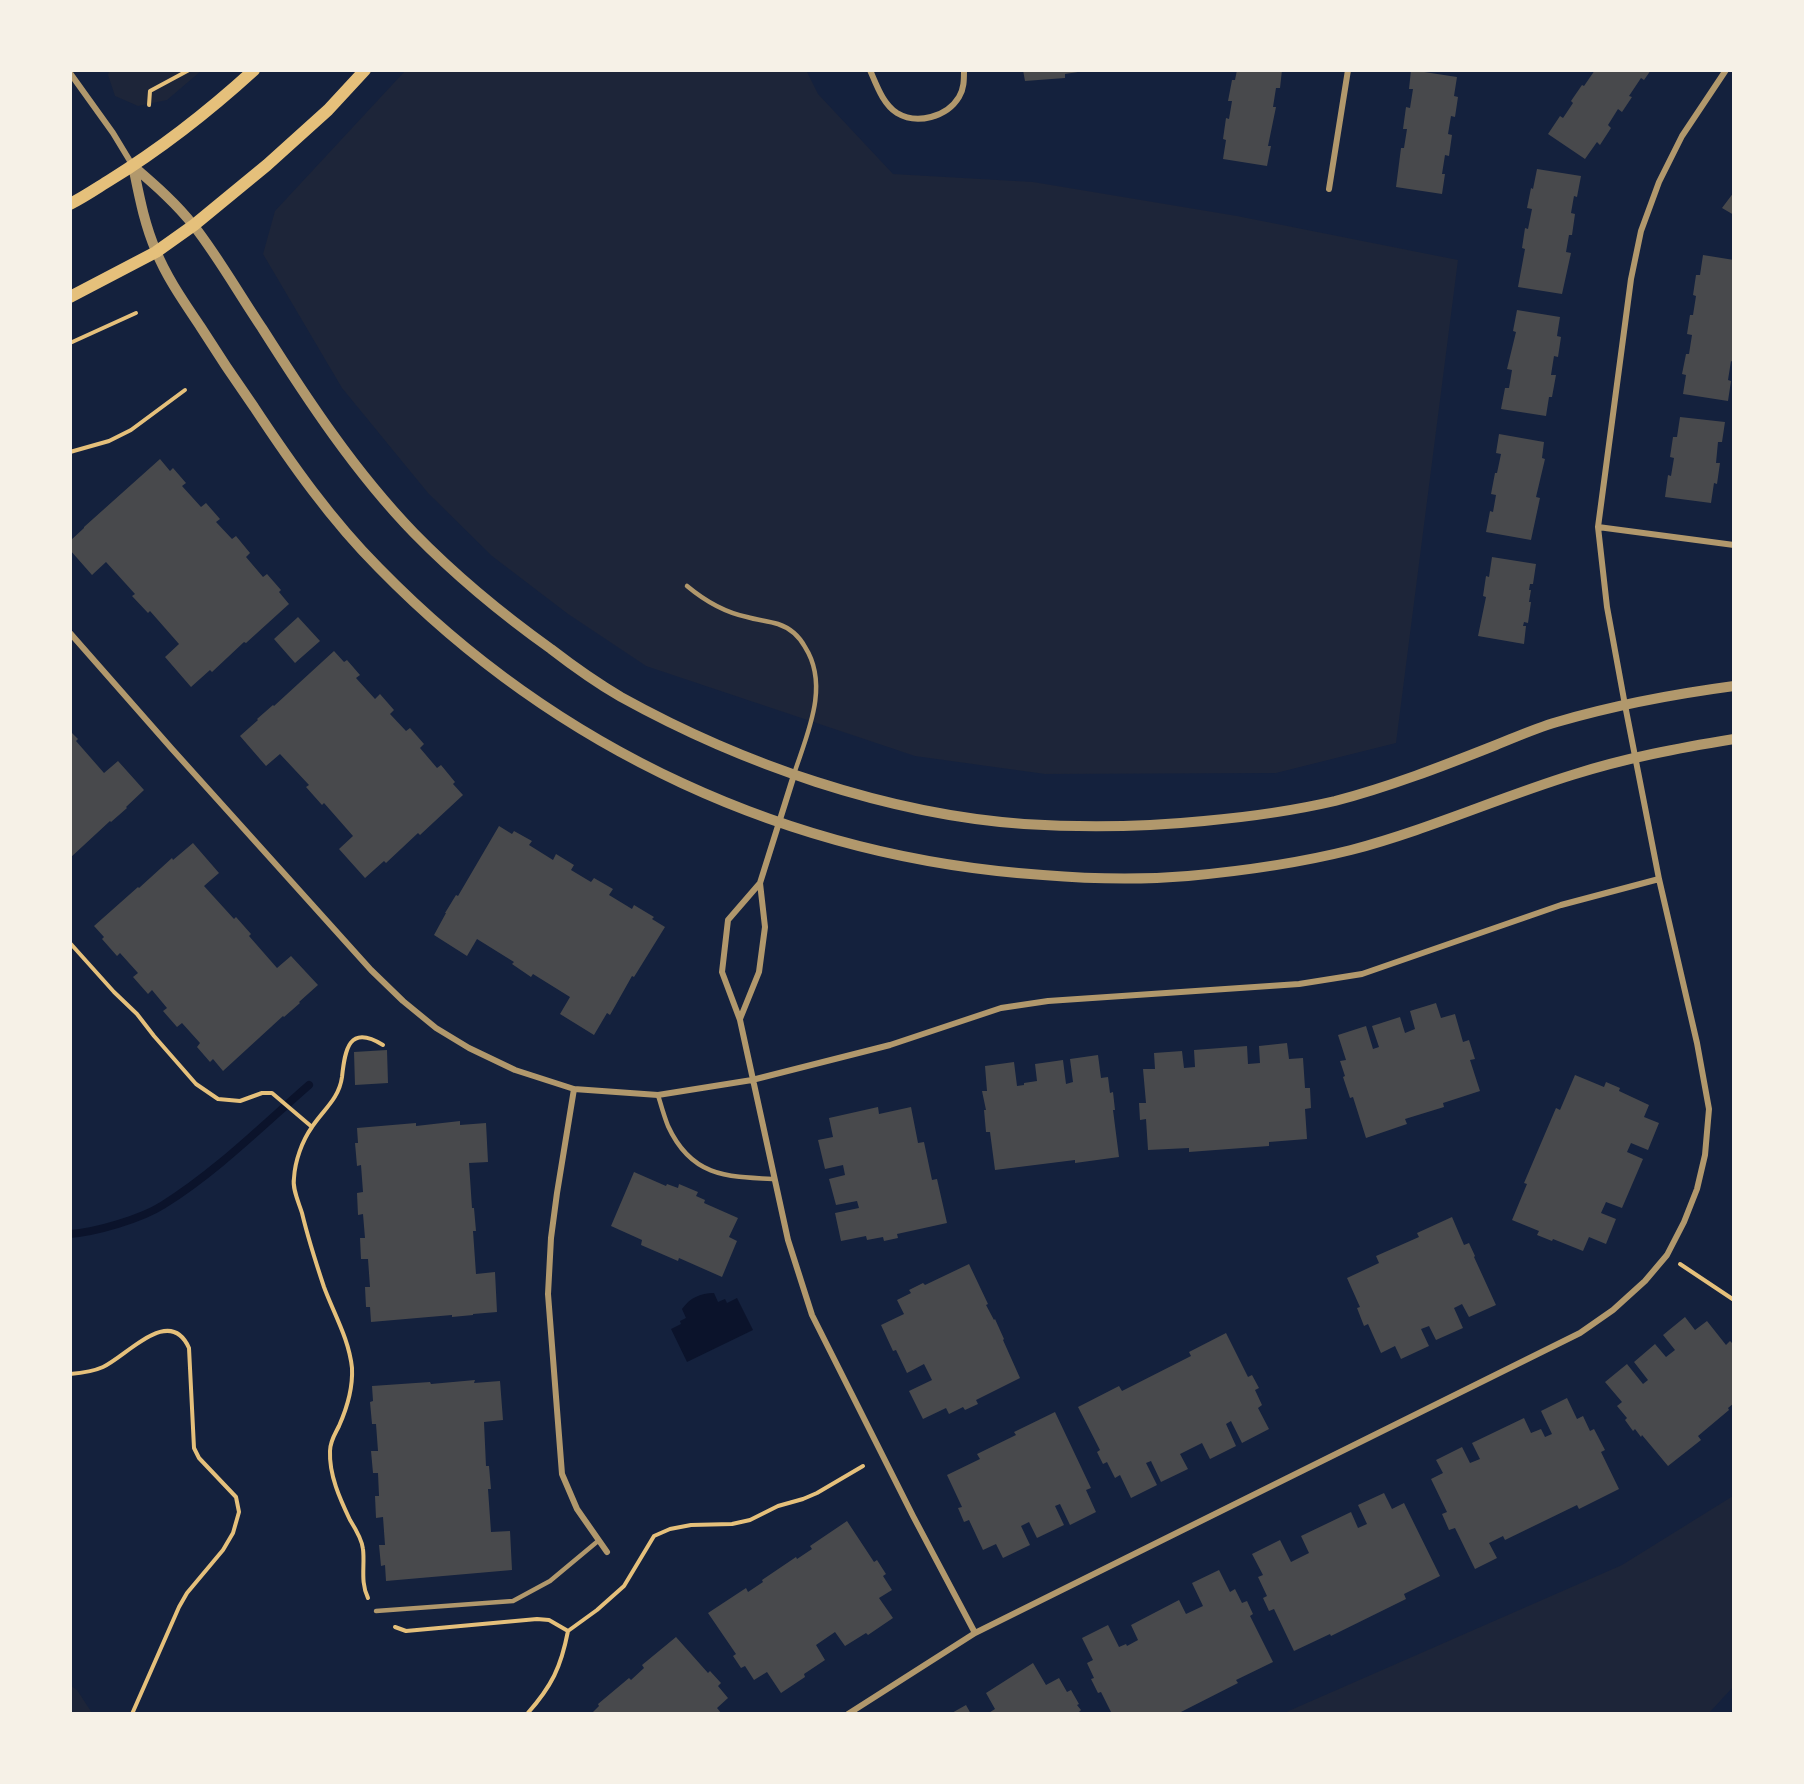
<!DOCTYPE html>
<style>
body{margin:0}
#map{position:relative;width:1804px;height:1784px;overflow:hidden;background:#14213d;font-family:"Public Sans",sans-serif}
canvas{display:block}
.frame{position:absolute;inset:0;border:72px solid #f6f1e7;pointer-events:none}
</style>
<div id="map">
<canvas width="1804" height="1784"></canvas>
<div class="frame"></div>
</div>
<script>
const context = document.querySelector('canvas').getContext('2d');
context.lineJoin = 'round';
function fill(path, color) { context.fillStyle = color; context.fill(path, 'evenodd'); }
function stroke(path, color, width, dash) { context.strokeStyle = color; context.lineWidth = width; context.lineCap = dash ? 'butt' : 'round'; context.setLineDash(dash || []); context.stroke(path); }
fill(new Path2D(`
 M806,70L818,94L893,174L1033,182L1237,216L1458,260L1396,743L1276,773L1045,774L915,756L646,666L568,614L492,556L428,493L342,388L263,254L275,211L405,71Z
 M109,71H201L167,100L138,106L115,96L108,75Z
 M1733,1496V1687L1709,1713H1284L1622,1565Z
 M70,1685L77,1690L92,1713H71Z`), '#1d2539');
fill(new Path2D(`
 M714,1293L718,1302L725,1299L727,1303L737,1298L753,1330L687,1362L671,1329L681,1324L680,1321L686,1318L682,1309C690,1298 700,1293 714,1293Z`), '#0b132b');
stroke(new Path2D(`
 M70,1234C96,1232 141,1219 163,1205C216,1172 262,1126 309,1085`), '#0b132b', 8);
fill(new Path2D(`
 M1023,70H1078V72L1065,74V78L1025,81Z
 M1237,70H1282L1280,88H1276L1273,107H1276L1268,146H1271L1267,166L1223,159L1226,140L1223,139L1226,118L1229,119L1232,101H1228L1232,80H1235Z
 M1411,70L1457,77L1454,96L1458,97L1455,117L1451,116L1448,134L1452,135L1449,156L1445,155L1442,174H1445L1442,194L1396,187L1401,148H1404L1407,129H1403L1406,107L1410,108L1413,89H1409Z
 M1595,70H1651L1644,80L1641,78L1629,96L1632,97L1622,112L1618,109L1608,125L1611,128L1600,145L1597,142L1585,159L1548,134L1560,116L1563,118L1573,103L1571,101L1582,85L1584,86Z
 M1537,169L1581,176L1577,197L1574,196L1571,213L1575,214L1572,235H1569L1566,252L1571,253L1562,294L1518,287L1525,249L1522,248L1525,228L1528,229L1532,209L1527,208L1531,188L1533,189Z
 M1734,192V215L1722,208Z
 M1703,255L1734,260L1732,341H1734V356L1733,362L1731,361L1728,380L1731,381L1728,401L1683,394L1686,375L1682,374L1686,354H1689L1692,335L1687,334L1690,315H1693L1696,296L1693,295L1696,275H1700Z
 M1517,310L1560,317L1557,336L1561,337L1558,357L1554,356L1551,375H1556L1552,397H1549L1546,416L1501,409L1505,388H1509L1512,370L1507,369L1516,332L1513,331Z
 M1680,417L1725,422L1722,442H1718L1716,463H1720L1717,484L1714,483L1711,503L1665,497L1668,475L1671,476L1674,458L1670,457L1673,437H1677Z
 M1499,434L1544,442L1542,458L1545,459L1536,497L1540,498L1531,540L1486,532L1490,511L1493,512L1496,495L1491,494L1495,473H1497L1501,454L1496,453Z
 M160,459L170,471L173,468L186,483L182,486L201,507L206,503L220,519L216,522L232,539L236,536L250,553L246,557L263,577L267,574L281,590L279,592L289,604L246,643L244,642L212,672L210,670L191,687L165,657L179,644L150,611L148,613L132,596L135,594L106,562L92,575L70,550V541L84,528V527Z
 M1492,557L1536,564L1533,584H1530L1529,590H1531L1529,602H1531L1528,623L1524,622L1523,626H1526L1524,644L1478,636L1486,597L1483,596L1486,576L1489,577Z
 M298,617L320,641L295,663L274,639Z
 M334,651L344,662L347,660L360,675L356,678L375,699L380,694L394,710L390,714L406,731L410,728L424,744L420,748L437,768L441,765L455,782L453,784L463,795L420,835L418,833L386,863L384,861L365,878L339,849L353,836L324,803L322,805L306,787L309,785L280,754L266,766L240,736L258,720L257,719L273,705L274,706Z
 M70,731L78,739L76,741L104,773L118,761L144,790L126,807L127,808L111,822L110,821L70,858Z
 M499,826L512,834L514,831L532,841L529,845L553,860L556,854L574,865L571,870L591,882L594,878L613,889L609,895L632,909L634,905L654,917L652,919L665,927L634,977L632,976L610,1015L607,1013L594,1035L560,1014L570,997L533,974L531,977L512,964L514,962L477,939L467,956L434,935L446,913H445L456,895L458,896Z
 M193,843L219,873L204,886L234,919L236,917L251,934L249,936L277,968L291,956L318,985L299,1002L300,1003L284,1017L283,1016L223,1071L213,1059L210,1062L197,1047L200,1043L182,1023L177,1027L163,1011L167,1008L152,990L148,994L133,977L138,973L120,953L117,956L102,939L104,937L94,926L138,887L139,888L172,858L173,860Z
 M1436,1003L1441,1018L1455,1014L1463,1042L1469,1040L1475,1059L1470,1060L1480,1091L1443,1103L1444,1107L1405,1119L1407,1124L1366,1138L1353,1097L1350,1098L1343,1077L1345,1076L1340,1061L1346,1060L1338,1035L1366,1026L1373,1049L1379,1047L1372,1026L1400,1017L1405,1033L1415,1029L1410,1011Z
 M1287,1043L1289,1059L1303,1058L1305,1088H1310L1311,1108L1305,1109L1307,1139L1269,1142V1146L1189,1152V1148L1148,1150L1146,1119L1140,1120L1139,1103H1146L1143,1069H1155L1154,1053L1182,1051L1184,1068L1195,1067L1194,1050L1247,1046L1248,1064L1260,1063L1259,1046Z
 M387,1050L388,1083L355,1085L354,1052Z
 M1098,1055L1101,1078L1108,1077L1110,1093L1113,1092L1115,1110H1113L1119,1157L1075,1163V1160L995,1170L990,1132H986L984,1110H986L982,1091H987L985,1066L1014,1062L1017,1086L1024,1085V1083L1037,1081L1035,1064L1063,1060L1066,1084L1073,1082L1070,1059Z
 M1575,1075L1604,1087L1606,1082L1620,1088L1619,1091L1649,1105L1644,1117L1659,1123L1648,1150L1631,1143L1627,1152L1643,1159L1622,1208L1606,1202L1601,1213L1616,1219L1606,1244L1589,1237L1583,1251L1553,1239L1552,1241L1537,1235L1539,1231L1512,1220L1527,1184L1524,1183L1556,1108L1560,1110Z
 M878,1107L879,1114L911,1107L918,1143L924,1142L932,1180L937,1179L947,1223L897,1234L898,1238L884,1241L883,1237L867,1240L866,1236L841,1241L835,1213L859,1208L857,1201L836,1205L829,1179L845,1175L843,1165L825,1169L818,1140L833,1137L829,1118Z
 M460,1121V1125L486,1123L488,1162L469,1163L472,1208H474L476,1231H473L476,1274L495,1272L497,1312L473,1314V1315L452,1317V1315L371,1322L370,1307H366L365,1287H370L368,1259H361L360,1238H365L363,1214L358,1215L357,1193L363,1192L361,1165L357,1166L355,1143H358L357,1128L416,1123V1126Z
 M634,1172L666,1186L667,1184L678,1188L679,1184L698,1192L696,1196L705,1200L704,1203L738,1218L729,1237L737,1241L722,1277L679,1258L678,1261L641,1245L642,1240L611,1226Z
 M1452,1217L1464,1245L1469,1243L1475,1256L1474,1257L1496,1305L1469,1317L1462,1304L1454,1308L1463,1328L1436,1340L1429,1326L1421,1329L1429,1346L1401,1359L1395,1346L1381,1353L1368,1324L1364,1326L1357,1308L1360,1307L1347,1278L1379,1263L1376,1256L1419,1237L1417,1233Z
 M969,1264L988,1304L986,1305L994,1320L995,1319L1004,1339L1003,1340L1020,1378L976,1400L978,1404L965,1410L963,1407L949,1414L946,1408L923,1419L909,1391L932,1380L924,1364L907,1373L896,1350L893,1351L881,1325L904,1314L897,1300L911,1293L909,1290L923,1283L925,1285Z
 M1685,1317L1695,1330L1707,1321L1726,1345L1730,1341L1734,1345V1403L1728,1408L1729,1410L1698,1436L1701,1440L1668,1466L1642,1435L1641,1437L1635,1429L1633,1431L1625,1420L1627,1418L1617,1406L1622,1402L1605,1382L1627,1364L1643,1384L1648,1380L1634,1362L1655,1344L1666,1357L1675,1350L1663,1335Z
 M1226,1333L1248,1377L1252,1375L1259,1388L1255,1390L1262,1405L1258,1408L1269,1429L1242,1443L1231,1421L1226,1424L1236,1446L1210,1459L1202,1443L1180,1454L1188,1469L1161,1482L1151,1461L1146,1463L1157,1485L1131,1498L1120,1475L1115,1478L1107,1462L1103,1464L1097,1452L1100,1450L1078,1407L1119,1386L1122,1391L1191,1356L1189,1352Z
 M475,1380L474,1383L500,1381L503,1420L484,1422L486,1466H489L491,1489H488L491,1532L510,1531L512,1570L386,1581L385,1565L381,1566L379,1545H385L383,1517L376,1518L375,1496H379L378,1473H373L371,1451H378L376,1424H372L370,1402L373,1401L372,1386L430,1382L431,1384Z
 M1567,1398L1577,1419L1583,1416L1590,1431L1594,1429L1605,1450L1601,1452L1619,1489L1579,1509L1577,1505L1505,1540L1503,1536L1489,1543L1497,1558L1475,1569L1455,1528L1449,1530L1442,1514L1447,1512L1431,1479L1443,1473L1436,1460L1462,1447L1470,1463L1480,1459L1472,1443L1524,1418L1531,1433L1541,1429L1545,1437L1552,1434L1541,1411Z
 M1055,1412L1091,1488L1086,1490L1096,1512L1070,1525L1060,1504L1055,1506L1064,1525L1037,1538L1029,1522L1021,1526L1030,1545L1003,1558L996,1544L983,1550L969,1520L964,1522L958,1508L962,1507L947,1475L980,1459L977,1454L1016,1435L1014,1432Z
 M1384,1493L1392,1509L1404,1503L1440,1576L1404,1594L1406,1599L1331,1636L1330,1634L1294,1651L1274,1609L1269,1611L1263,1598L1267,1596L1258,1577L1263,1575L1252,1554L1280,1540L1291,1562L1309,1553L1301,1536L1351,1512L1358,1528L1367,1524L1358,1505Z
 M847,1521L874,1562L877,1560L886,1574L883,1576L892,1590L879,1598L893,1618L868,1635L866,1633L845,1646L835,1632L816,1645L825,1660L804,1674L805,1677L781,1693L767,1672L754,1680L745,1666L741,1668L733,1656L736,1654L708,1613L746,1588L748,1592L763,1582L762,1580L796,1557L797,1559L812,1549L810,1546Z
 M1219,1570L1230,1592L1235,1589L1242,1603L1247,1601L1253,1614L1250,1616L1273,1662L1236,1680L1238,1683L1177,1714H1112L1101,1692L1098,1693L1091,1679L1094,1678L1087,1663L1093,1660L1082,1638L1108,1625L1119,1647L1126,1644L1127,1646L1138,1640L1131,1625L1179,1600L1186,1614L1203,1606L1192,1583Z
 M676,1637L708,1673L710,1671L721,1683L718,1686L728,1698L717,1708L722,1714H591L599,1706L598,1704L629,1678L631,1680L644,1668L642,1665Z
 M1033,1663L1046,1685L1059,1678L1067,1692L1071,1690L1079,1704L1077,1705L1081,1710L1079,1712L1080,1714H987L995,1709L986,1693Z
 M966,1705L971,1714H950Z`), '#48494c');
stroke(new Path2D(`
 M149,105L150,91L189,70
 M70,343L136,313
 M70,452L109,441L131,430L185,390
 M70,943L114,992L137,1014L154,1036L196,1084L218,1099L240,1101L262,1093H272L312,1127
 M1680,1264L1734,1300
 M70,1374C82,1373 92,1372 103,1367C128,1355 170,1305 189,1348L194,1448L199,1458L236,1497L239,1512L233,1533L223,1550L187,1593L179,1607L132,1714
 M368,1598C360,1582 365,1565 363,1549C362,1539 355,1528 350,1520C340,1499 329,1475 330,1451C330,1441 335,1434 339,1426C347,1408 353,1388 352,1368C349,1339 334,1314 324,1287C316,1263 308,1238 302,1213C299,1203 292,1189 294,1178C295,1161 302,1141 312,1127C323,1110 339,1099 342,1077C345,1049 349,1024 383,1045
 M395,1627L406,1631L537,1619L549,1620L568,1631C561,1667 552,1686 527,1714
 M568,1631L597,1610L624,1586L654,1536L670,1529L691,1525L732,1524L750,1520L778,1506L803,1499L817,1493L863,1466`), '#e5c07b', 4);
stroke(new Path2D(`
 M687,586C705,601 723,612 747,617C757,620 768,621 778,624C790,628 799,636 805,647C830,686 807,734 794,774
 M658,1095C661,1105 664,1116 668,1126C691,1176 725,1177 774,1179
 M376,1611L513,1601L550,1581L598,1541`), '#b1986c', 4.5);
stroke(new Path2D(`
 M870,70C877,86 883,104 897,113C917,125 947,117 959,97C964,89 964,80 964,70
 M70,73L113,133L133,166
 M1329,189L1348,70
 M1598,527L1734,545
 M70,633L172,749L371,970L403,1001L436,1028L469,1048L515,1070L574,1089L658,1095L752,1080L890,1045L1001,1008L1048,1001L1299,984L1362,974L1561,905L1659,879
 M794,775L760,883L728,920L722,972L740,1020L788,1240L812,1315L913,1516L975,1633
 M740,1019L759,972L765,927L760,883
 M574,1089L557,1193L551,1238L548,1294L562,1474L577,1509L607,1552
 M848,1714L975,1633L1580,1333L1613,1310L1645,1281L1667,1255L1684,1222L1697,1189L1705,1155L1709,1109L1697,1043L1659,879L1625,705L1607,607L1598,527L1631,279L1641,231L1659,182L1682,136L1726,70`), '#b1986c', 6);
stroke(new Path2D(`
 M133,166C139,195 144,223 156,251C167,278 184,302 200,326C217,353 235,380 254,407C291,463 331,520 379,568C557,750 789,858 1043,875C1091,879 1140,880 1188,876C1243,871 1299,863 1351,850C1427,830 1498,798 1572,775C1625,758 1679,748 1734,739
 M133,166C155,185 176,203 194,226C219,258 239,294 262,328C307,399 355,472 414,533C456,576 502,614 551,649C573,666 597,683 621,697C742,764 886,814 1024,824C1085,828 1144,827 1204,821C1248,817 1292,811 1335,801C1389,787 1443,766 1496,745C1516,737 1536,728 1557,722C1615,705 1674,694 1734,686`), '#b1986c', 10);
stroke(new Path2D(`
 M70,204C84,197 97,188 110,180C162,148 209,111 254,70
 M70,297L156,252L194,225L267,165L328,110L365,70`), '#e5c07b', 12);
</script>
